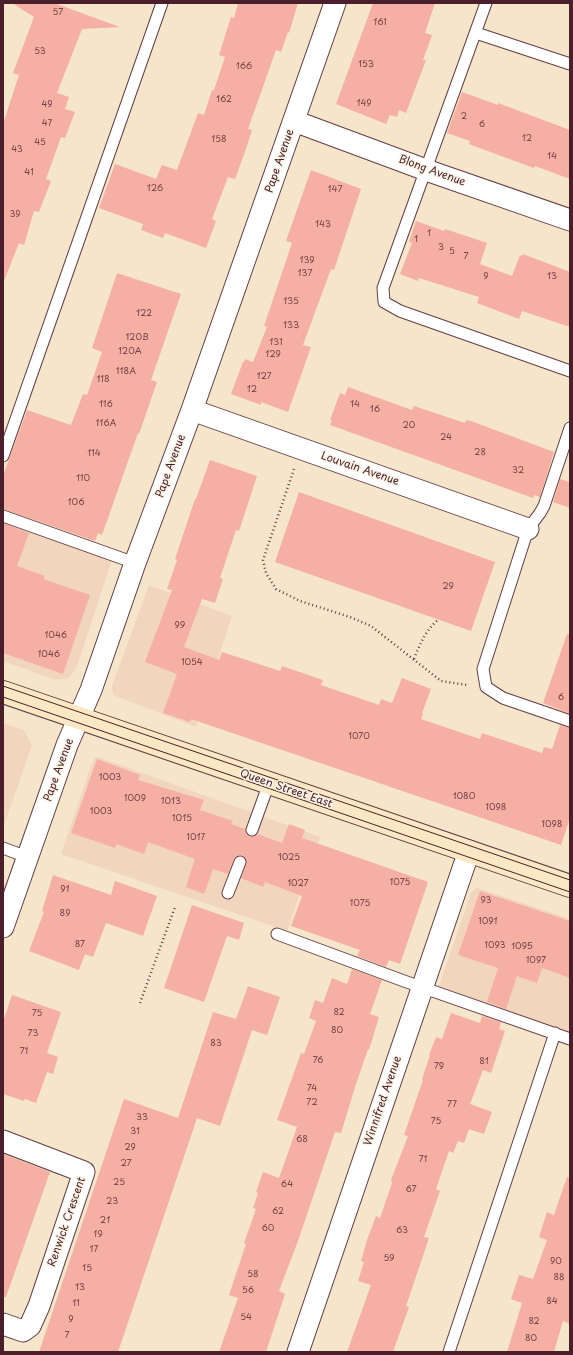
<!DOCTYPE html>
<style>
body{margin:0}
#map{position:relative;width:573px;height:1355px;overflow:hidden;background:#f5e5cb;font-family:"Playpen Sans",sans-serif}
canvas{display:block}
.frame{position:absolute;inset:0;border:4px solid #4a1f2b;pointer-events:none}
</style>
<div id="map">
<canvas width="573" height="1355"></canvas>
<div class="frame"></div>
</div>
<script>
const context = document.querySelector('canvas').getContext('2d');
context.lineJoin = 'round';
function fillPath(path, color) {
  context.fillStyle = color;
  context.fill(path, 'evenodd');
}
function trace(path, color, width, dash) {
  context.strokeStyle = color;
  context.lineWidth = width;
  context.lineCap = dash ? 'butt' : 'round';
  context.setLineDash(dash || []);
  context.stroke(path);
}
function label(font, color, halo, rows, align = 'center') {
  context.font = font + ' "Playpen Sans",sans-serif';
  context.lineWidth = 3;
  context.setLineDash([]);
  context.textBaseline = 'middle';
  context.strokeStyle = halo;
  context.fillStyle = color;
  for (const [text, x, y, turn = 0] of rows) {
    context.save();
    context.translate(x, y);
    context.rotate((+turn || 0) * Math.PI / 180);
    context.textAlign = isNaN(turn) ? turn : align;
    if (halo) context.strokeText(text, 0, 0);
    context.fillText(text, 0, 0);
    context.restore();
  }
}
fillPath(new Path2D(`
 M3 515 114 554 76 669 67 679H53L3 661Z
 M149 585 232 616 196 727 113 695 112 686Z
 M3 723 24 730 32 745 3 828Z
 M98 757 320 837 287 931 61 854 91 766 95 758Z
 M477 888 570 919V1033L439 986 471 893Z`), '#f1d5bd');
fillPath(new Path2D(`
 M12 3H54L120 27 82 29 57 93 69 97 65 109 75 112 65 138 61 137 46 179 51 181 39 212 34 211 24 245 19 243 4 281H3V124L19 75 13 73 34 17Z
 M238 3H298L289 33 288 32 281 52 276 50 248 129 252 130 246 149 235 179 228 177 212 219 216 221 206 248 165 233 163 238 141 230 143 224 99 208 115 164 156 179 162 165 177 170 198 113 204 115 212 90H214L225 57 219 55 231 17 234 18Z
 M373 3H435L425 33 432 35 423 60H426L406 113 399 110 397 117 390 115 386 124 336 104Z
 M462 92 498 105V103L570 130V179L535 166 534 168 474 146 469 144 470 141 447 133Z
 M311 170 361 189 334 270 331 269 303 345 311 347 288 412 261 402V405L231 394 243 362H244L245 359 253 362 267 327 264 326 292 243 286 241Z
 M416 221 444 231 445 229 487 243 480 264 512 276 520 255 522 256 523 254 570 272V327L522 311 519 319 477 303 479 297 419 278 418 281 400 274 412 243 409 242Z
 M117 273 181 294 151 380 157 382 139 434 138 433 102 535 98 533 95 541 3 509V476L27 410 71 425 83 394 87 395 102 352 92 348Z
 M348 387 412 410 414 406 465 423 466 420 471 421 554 452 540 497 534 495 533 498 330 425 332 421 330 420 340 393 345 395Z
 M210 460 257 476 239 531 236 530 220 578 223 579 215 603 202 599 184 647 219 660 222 652 280 671 282 666 323 680 321 685 379 705 381 699 392 703 402 678 431 689 422 713 423 714 421 719 480 739 482 733 542 753 544 747 552 749 560 725 570 728V818L561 845 191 719 190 722 163 713 177 674 145 662 172 590 167 589 177 560 175 559 195 499H196Z
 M560 479 570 482V508L553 502Z
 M299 492 495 562 471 631 275 562Z
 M3 523 29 533 17 566 45 576 43 579 90 595 63 674 3 653Z
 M567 634H570V714L543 703Z
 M97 759 140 775 138 780 204 800 200 810 233 821 231 824 245 829 246 834 249 836 254 837 258 834 282 843 289 824 305 830 302 838 428 882 400 964 389 960 386 967 357 956 360 950 291 926 302 896 265 882 263 887 241 878 247 861 243 856 239 855 235 857 228 874 213 869 204 894 186 887 195 859 148 842 144 854 116 844 115 848 71 833Z
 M53 875 111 895 115 881 157 896 143 936 106 923 93 957 85 954 79 970 29 951 44 912 42 911Z
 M480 891 570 921V978L542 968 537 983 517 976 506 1009 487 1002 498 968 458 955Z
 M192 905 244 923 239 940 227 936 204 1002 164 988Z
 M352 969 382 980 370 1014 379 1017 369 1050 368 1049 356 1084 341 1133 335 1132 298 1241 279 1291 285 1294 266 1352H219L238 1298 229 1295 246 1244 244 1243 256 1209 253 1208 258 1193 256 1192 263 1172 279 1178 297 1127 277 1120 301 1053 304 1054 316 1021 309 1018 315 1000 323 1003 332 978 347 984Z
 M248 986 280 997 267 1035 252 1030 220 1126 197 1118 118 1352H39L124 1099 178 1118 213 1012 236 1019Z
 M12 995 61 1012 47 1053 58 1057 53 1074 47 1072 36 1103 25 1099 24 1101 3 1094V1022Z
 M451 1013 480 1023 482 1016 501 1022 499 1029 505 1031 491 1073 483 1070 470 1104 492 1112 484 1134 469 1129 464 1143 458 1141 453 1153 449 1151 436 1189 440 1191 424 1237 429 1238 406 1306 409 1307 393 1352H347L371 1285 358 1281 364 1262 361 1261 367 1240 376 1216 380 1218 392 1183 391 1180 408 1136 404 1135 423 1080 422 1079 430 1055H429L436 1037 442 1039Z
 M3 1154 50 1172 6 1297H3Z
 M567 1177 570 1178V1324L563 1321 554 1352H507L522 1303 511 1299 519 1275 533 1279 547 1240 539 1237 547 1212 554 1215Z`), '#f6afa3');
const service = new Path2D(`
 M486 3 383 288 384 302 400 311 570 371
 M476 33 570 64
 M570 428 544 506 540 513 528 529 483 669 486 687 503 698 570 721
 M3 456 162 3
 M3 516 135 563
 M252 830 269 783
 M3 848 27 857
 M228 893 240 862
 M277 934 404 981 570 1039
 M449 1352 555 1033`);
const minor = new Path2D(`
 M294 121 426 170 570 220
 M192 410 528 529
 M3 927 67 745 91 690 135 563 192 410 335 3
 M3 1141 84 1172 39 1306 30 1326 23 1331 3 1324
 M298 1352 469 851`);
const secondary = new Path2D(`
 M3 692 570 886`);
trace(service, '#643d43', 13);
trace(minor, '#643d43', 23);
trace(secondary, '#643d43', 24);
trace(new Path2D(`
 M294 469 263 560 266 573 276 589 300 601 350 617 371 626 441 681 467 685
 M414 659C420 644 425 631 438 620
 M140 1003 175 907`), '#643d43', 2.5, [1, 3]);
trace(service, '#fff', 11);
trace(minor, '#fff', 21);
trace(secondary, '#fae7c3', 22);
trace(new Path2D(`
 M3 686 570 880
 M3 697 570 892`), '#4a1f2b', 1);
label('9px', '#754349', null, [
 ["57",58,13],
 ["161",380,23],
 ["53",40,52],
 ["153",366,65],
 ["166",244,67],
 ["162",224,100],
 ["149",364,104],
 ["49",47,105],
 ["2",464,117],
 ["47",47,124],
 ["6",482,125],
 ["12",527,139],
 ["158",219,140],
 ["45",40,143],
 ["43",17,150],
 ["14",552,157],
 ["41",29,173],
 ["126",155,189],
 ["147",335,190],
 ["39",15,215],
 ["143",323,225],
 ["1",429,234],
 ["1",416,240],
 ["3",441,248],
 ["5",452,252],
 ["7",466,257],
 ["139",307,261],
 ["137",305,274],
 ["9",486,277],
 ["13",552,277],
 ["135",291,302],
 ["122",144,314],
 ["133",291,326],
 ["120B",137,338],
 ["131",276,343],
 ["120A",130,352],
 ["129",273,355],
 ["118A",126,372],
 ["127",264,377],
 ["118",103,380],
 ["12",252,390],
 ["116",106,405],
 ["14",355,405],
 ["16",375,410],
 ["116A",106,424],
 ["20",409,426],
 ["24",446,438],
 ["28",480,453],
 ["114",94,454],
 ["32",518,471],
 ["110",83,479],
 ["106",76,503],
 ["29",448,587],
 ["99",180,626],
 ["1046",56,636],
 ["1046",49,655],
 ["1054",192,663],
 ["6",561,698],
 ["1070",359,737],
 ["1003",110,778],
 ["1080",464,797],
 ["1009",135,799],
 ["1013",171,802],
 ["1098",496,808],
 ["1003",101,812],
 ["1015",182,819],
 ["1098",552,825],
 ["1017",196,838],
 ["1025",289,858],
 ["1075",400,883],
 ["1027",298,884],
 ["91",65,890],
 ["93",486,901],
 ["1075",360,904],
 ["89",65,914],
 ["1091",488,922],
 ["87",80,945],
 ["1093",495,946],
 ["1095",522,947],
 ["1097",536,961],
 ["82",339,1013],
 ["75",37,1014],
 ["80",337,1031],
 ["73",33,1034],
 ["83",216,1044],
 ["71",24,1052],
 ["76",318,1061],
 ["81",484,1062],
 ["79",439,1067],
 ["74",312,1089],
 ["72",312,1103],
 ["77",452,1105],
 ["33",142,1118],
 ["75",436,1122],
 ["31",135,1132],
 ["68",302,1140],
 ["29",130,1148],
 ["71",423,1160],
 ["27",126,1164],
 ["25",119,1183],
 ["64",287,1185],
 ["67",411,1190],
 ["23",112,1202],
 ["62",278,1212],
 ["21",105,1221],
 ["60",268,1229],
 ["63",402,1231],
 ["19",98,1235],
 ["17",94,1250],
 ["59",389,1259],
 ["90",556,1262],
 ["15",87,1269],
 ["58",253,1275],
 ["88",559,1278],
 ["13",80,1288],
 ["56",248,1291],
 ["84",552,1302],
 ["11",76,1304],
 ["54",246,1318],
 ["9",71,1320],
 ["82",534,1322],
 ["7",67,1336],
 ["80",531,1339]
]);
label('11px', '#4a1f2b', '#fcf5e5', [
 ["Pape Avenue",280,161,-71],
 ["Blong Avenue",432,171,20],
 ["Pape Avenue",171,466,-70],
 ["Louvain Avenue",360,469,19],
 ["Pape Avenue",59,770,-70],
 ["Queen Street East",286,789,19],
 ["Winnifred Avenue",383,1101,-71],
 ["Renwick Crescent",67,1222,-71]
]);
</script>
